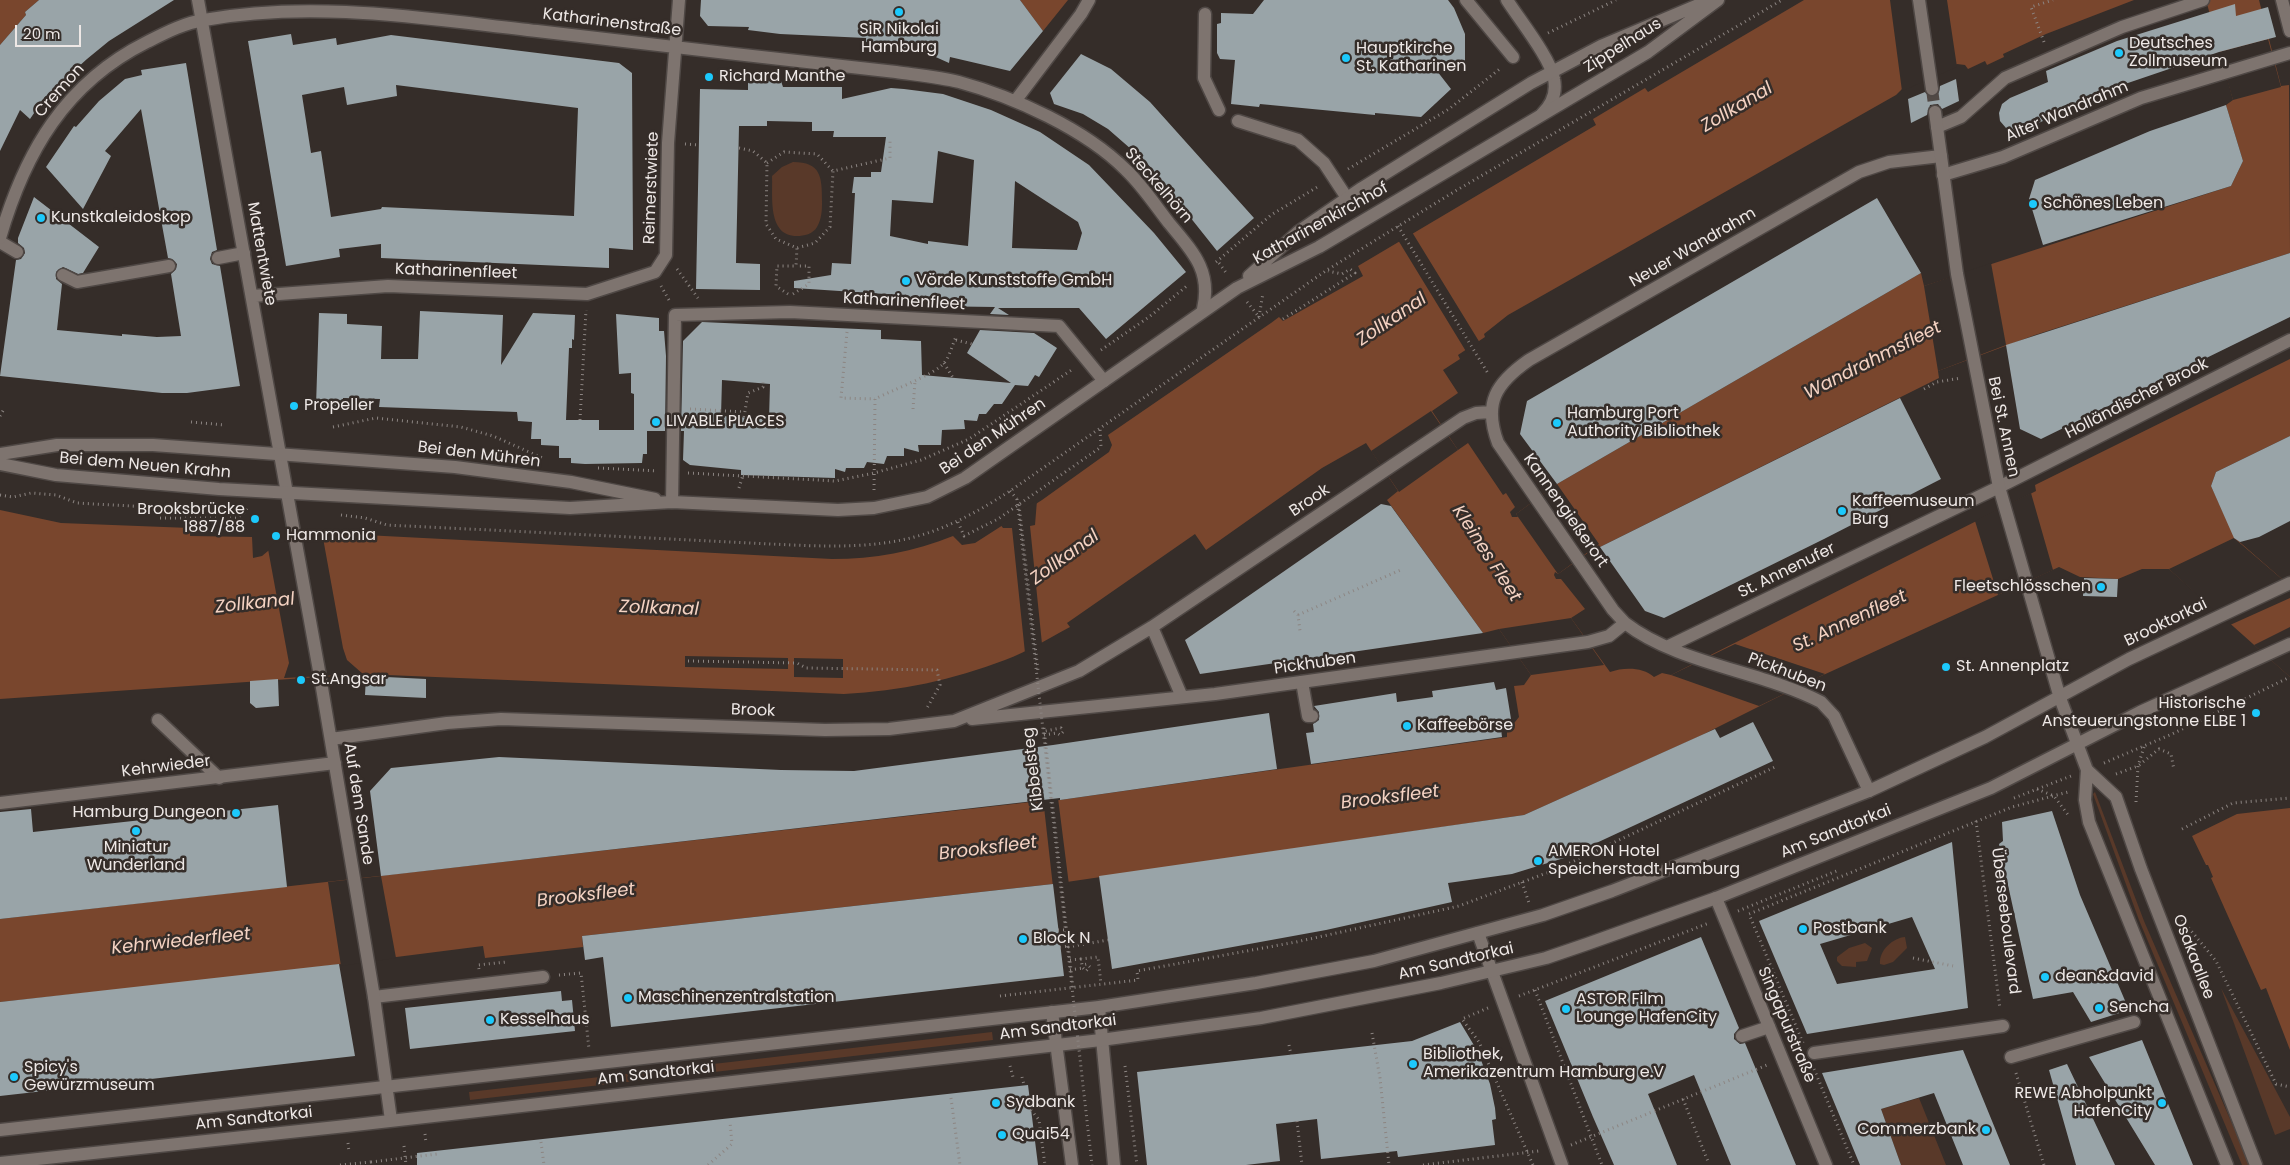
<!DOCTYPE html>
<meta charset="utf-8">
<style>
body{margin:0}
#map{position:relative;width:2290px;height:1165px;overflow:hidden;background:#352d29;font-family:Poppins,sans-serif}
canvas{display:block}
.scale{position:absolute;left:15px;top:25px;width:66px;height:22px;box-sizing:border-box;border:2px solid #eee8e6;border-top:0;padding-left:6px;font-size:15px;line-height:18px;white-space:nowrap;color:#eee8e6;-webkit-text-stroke:4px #352d29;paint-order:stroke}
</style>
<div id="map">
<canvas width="2290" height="1165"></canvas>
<div class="scale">20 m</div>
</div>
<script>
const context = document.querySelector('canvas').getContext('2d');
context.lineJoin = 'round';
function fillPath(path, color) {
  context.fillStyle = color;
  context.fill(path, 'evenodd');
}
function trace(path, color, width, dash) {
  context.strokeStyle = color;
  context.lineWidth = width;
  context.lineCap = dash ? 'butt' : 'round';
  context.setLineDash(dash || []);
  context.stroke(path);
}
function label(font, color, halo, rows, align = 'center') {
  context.font = font + ' Poppins,sans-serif';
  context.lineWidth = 5;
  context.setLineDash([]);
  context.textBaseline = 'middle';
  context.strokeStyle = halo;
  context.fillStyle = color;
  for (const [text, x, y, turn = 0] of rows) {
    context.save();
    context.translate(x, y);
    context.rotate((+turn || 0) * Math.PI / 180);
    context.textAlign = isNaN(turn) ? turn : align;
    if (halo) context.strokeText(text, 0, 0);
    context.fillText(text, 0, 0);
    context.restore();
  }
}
fillPath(new Path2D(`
 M793 162C821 162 822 177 822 201 822 210 822 218 817 227 813 234 804 236 797 236 767 236 773 196 772 176L782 167Z
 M2095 792 2144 921 2250 1165H2242L2139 920 2093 794Z
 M1905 937 1907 948 1893 962 1884 965 1880 964C1879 950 1893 938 1905 937Z
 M1865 943 1872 948 1867 961 1856 962V967L1842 966 1837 961V957L1849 948Z
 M2221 988 2290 1117V1129L2275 1135Z
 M992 1032 993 1040 470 1100 469 1092Z
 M1919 1098 1946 1165H1901L1881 1109Z`), '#593929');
fillPath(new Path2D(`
 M0 0H39L25 12 26 15 0 45Z
 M1020 0H1068L1043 31Z
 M1804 0H2134L2046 34 2003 54 2004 57 1987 65 1985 61 1968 69 1965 65 1957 64 1902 89 1896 95 1508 315 1484 334 1485 337 1458 355 1460 359 1443 370 1458 393 1432 411 1458 450 1468 443 1503 495 1506 493 1515 507 1510 512 1512 517H1518L1516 514 1557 484 1921 273 1924 286 2231 186 2243 161 2226 105 2233 100 2206 0H2259L2281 86 2289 85 2290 253 2035 335 1938 371 1939 378 1600 547 1599 545 1558 574 1555 572 1554 575 1556 579H1561L1585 609 1571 618 1610 672C1624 667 1643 667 1654 677L1662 673 1671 675 2036 491 2035 485 2290 359V436L2216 472 2211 486 2235 538 2290 586V677L2169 569H2142L2118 579 2080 577 2059 567 1808 682 1700 736 1524 815 1053 884 582 936 583 947 485 958 483 946 247 976 0 1002V919L1040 801 1060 800 1507 737V732L1519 717 1514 686 1524 685 1531 675 1499 629 1483 633 1387 500 1398 491 1366 443 1322 468 1206 550 1195 534 1067 623 1070 627C1049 638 1027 652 1005 660 953 680 900 691 844 694L363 674 0 699V510L61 523 190 528V536L252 537 253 558 262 556 274 546 334 540 336 536 365 535 832 559C874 559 914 552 953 536L962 545 975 543 1042 500 1109 452 1112 445 1108 435 1271 323 1279 317 1283 321 1363 276 1358 266 1596 125 1593 119 1645 88 1648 92Z
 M2290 808V1050L2266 988 2261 990 2211 878 2213 877 2208 865H2206L2192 836 2237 814Z`), '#79462d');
fillPath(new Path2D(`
 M1890 0H1947L1957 67 1902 91Z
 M2268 39 2281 87 2233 100 2219 52Z
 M1412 232 1480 343 1467 353 1398 240Z
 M1991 263 2006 345 1938 371 1924 286Z
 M1431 411 1458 450 1399 492 1371 451Z
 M1557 484 1599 544 1558 574 1516 514Z
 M2031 493 2053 570 1998 595 1975 521Z
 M1037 500 1035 525 1030 526 1042 644 1025 653 1012 528H1003L1000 524Z
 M323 538 343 648 347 660 363 674 284 678 289 663 268 549 274 543Z
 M2234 538 2290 586V598L2230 625 2169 569Z
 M1571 618 1604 665 1531 675 1499 629Z
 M2290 627V677L2254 645Z
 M1735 644 1825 674 1759 706 1671 675Z
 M685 656 788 658V669L685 667Z
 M794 658 843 659V678L794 677Z
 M1043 798H1058L1069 885 1053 887Z
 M381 876 396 958 341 966 328 882Z`), '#352d29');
fillPath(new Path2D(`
 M39 0H174L109 41 87 59 45 97 30 119 20 110 0 151V45L26 15 25 12Z
 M701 0H1020L1043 31 1010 71 950 57 949 63 929 54 866 42V38L780 34 748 30 749 27 708 26 700 16Z
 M1264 0H1448L1454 8 1465 34V71H1437L1451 89 1421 117 1375 113V115L1260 104 1259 107 1231 104 1235 60 1220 59 1217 53V24L1221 23V13L1253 14Z
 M2235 4 2236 16 2268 7 2276 37 2219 52 2125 84 2023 130 2014 131 2006 128 2000 121 1999 113 2002 104 2010 98 2048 82 2046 71 2117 41Z
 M291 34 293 45 336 38 337 45 391 35 619 63 632 73 633 250 609 248V268L381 258V244L339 249 340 257 286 266 248 41ZM396 85 578 108 574 216 382 207 381 209 331 217 321 151 311 153 302 95 344 87 347 105 397 96Z
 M1081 54 1111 69 1150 102 1254 218 1217 251 1147 163 1108 129 1083 114 1054 104 1050 93Z
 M186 63 217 250 212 252 210 259 212 264 220 266 240 386 187 393H162L0 376 16 260 21 259 25 253 24 248 18 243V238L34 197 99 247 83 273 78 274 63 267 56 272V279L62 284 57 330 122 336V334L157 337 181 336 171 274 176 269 177 264 172 259 168 258 141 109 105 151 111 156 83 209 46 167 74 126 76 127 99 101 125 79 142 75 141 70Z
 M1956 79 1959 101 1942 109 1938 104 1930 105 1927 115 1911 123 1908 99 1925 92 1929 96 1934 97 1939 92 1940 86Z
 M748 80 781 81 783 87H842V99L891 88 904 89 943 94 991 110 1040 132 1089 165 1154 233 1186 272 1106 339 1079 308H998L1009 315 990 314 995 307 923 306 885 300V294L794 288V281L831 275 832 263 851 264 855 193H852L854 177H871V172H881L886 137H833L834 131H812V122L767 121V126H739L736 263 760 264V290L696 289 700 89 748 90ZM938 151 974 160 968 246 928 241V244L890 236 892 200 933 203ZM1015 181 1078 222 1082 233 1077 250 1012 248Z
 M2226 105 2243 161 2231 186 2043 245 2029 199 2035 180 2150 131Z
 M1877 198 1921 273 1557 484 1520 434 1527 401Z
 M2290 253V317L2041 439 2020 429 2006 345Z
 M420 311 503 315 501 365 533 313 575 315 574 340 572 339V348H569L566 420H599V430H634V394L631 393V373L619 374 616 314 659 318V331H664L666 356 665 431H641H647V454H643L642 463 585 464 571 463V458H559V446L541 445V439H531L532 422 518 421 517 412 379 407 380 399 343 398V407L316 406 319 313 347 314V324L382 326 381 359H418Z
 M702 322 881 330V339L921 341 922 375 1011 383 967 353 980 330 1034 333 1057 348 1039 377 1035 375 1028 386 1015 385 1002 404H994L986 414H979L977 421 964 420 965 429 942 430 941 445H918L919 452 904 448V456H887L884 464 867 462 864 468H846L845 472 835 469V478L741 475V470L690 465 683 460 684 431H681L683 341ZM722 380 770 384 769 419 721 416Z
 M1900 398 1941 479 1824 539 1664 618 1645 611 1600 547Z
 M2290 436V521L2259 537 2240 542 2234 538 2211 486 2216 472Z
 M1381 504 1391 506 1483 633 1200 674 1185 640Z
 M2084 578 2118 579 2117 597 2083 596Z
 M366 676 426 679V698L365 695Z
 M278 679 279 706 256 708 250 703V681Z
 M1494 682 1496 690 1506 688 1511 719 1500 721 1502 737 1311 764 1306 733 1314 732 1313 724 1319 720V712L1314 706 1396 693 1397 702 1433 697 1432 691Z
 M1269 713 1277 769 1060 800V798L381 876 370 791 391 768 499 757 781 770 854 771 1053 745Z
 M1753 722 1773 761 1564 858 1512 874 1448 883 1452 902 1326 930 1112 969 1099 876 1524 815 1715 729 1720 738Z
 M278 805 287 887 0 919V812L31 809 33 832Z
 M2052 811 2080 895 2129 1010 2091 1022 2073 992 2033 999 1999 844 2003 841 2002 822Z
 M1952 842 1968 1008 1807 1034 1759 921ZM1912 917 1935 969 1837 984 1820 944Z
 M1053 884 1064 976 611 1027 603 957 585 960 582 936Z
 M1701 937 1739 1028 1734 1034V1039L1740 1044 1745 1043 1796 1165H1731L1694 1075 1648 1094 1677 1165H1614L1593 1117 1545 1001Z
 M339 964 355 1056 0 1096V1002Z
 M561 991 562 1001 572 1000 575 1031 410 1049 405 1008Z
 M1460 1022 1478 1052 1490 1084 1495 1108 1496 1119 1492 1120 1495 1145 1398 1157 1397 1151 1321 1159 1317 1119 1276 1124 1280 1161 1246 1165H1147L1137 1072 1412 1041Z
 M2142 1040 2193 1165H2155L2089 1057Z
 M1963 1050 2010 1165H1963L1934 1093 1881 1109 1901 1165H1860L1822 1073Z
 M2067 1064 2115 1165H2076L2049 1070Z
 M1028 1085 1038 1165H417V1153Z`), '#99a4a8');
trace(new Path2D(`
 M1932 89 1935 112`), '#514945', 12, [12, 6]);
const lane = new Path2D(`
 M2282 0 2290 31
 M1937 127 1961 117 2005 78 2122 27 2203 0
 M0 242 17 252
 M218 258 244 253
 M63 275 77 282 169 266
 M1302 682 1308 716H1312
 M158 720 219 778
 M374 997 543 977
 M1742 1036 1769 1027`);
const street = new Path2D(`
 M198 0 320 676 374 997 391 1120
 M1466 0 1513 57
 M1507 0C1519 19 1551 59 1554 79 1557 93 1551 105 1542 114
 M1205 14 1204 78 1219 110
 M1016 100 1081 14 1089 0
 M1238 121 1298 140 1324 163 1347 198
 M1943 175 2003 157 2141 98 2290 53
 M0 238C25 152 65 83 147 42 165 33 184 23 204 20 315 0 427 19 537 31 657 45 776 59 896 72 917 75 939 77 959 82 1014 97 1085 129 1126 170 1142 185 1155 205 1169 223 1192 251 1212 270 1203 309
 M252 296 388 286 587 294 655 272 666 255 668 143 679 0
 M672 502 675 315 790 312 1059 326 1104 381
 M1625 623 1613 610 1498 443C1483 403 1496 383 1529 360L1859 172 1889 162 1941 156
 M1152 627 1182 697
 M1669 646 1999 487 2290 340
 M972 719 1215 694 1588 642 1609 636 1625 623C1678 664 1762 671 1821 702L1834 716 1869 791
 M331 739 447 723 501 719 825 730 889 729 954 721 1079 671 1152 627 1463 418 1476 413 1491 412
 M0 803 335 763
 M1716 898 1826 1165
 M1478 933 1562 1165
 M1099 1007 1114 1165
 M1052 1012 1072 1165
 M1814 1053 2003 1026
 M2011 1057 2134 1022`);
const secondary = new Path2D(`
 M1919 0 1932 89
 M1935 112 1957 274 1999 487 2060 698 2087 770 2116 797 2141 869 2256 1165
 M1249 276 1298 232 1362 188 1531 83 1601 46 1710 0
 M0 454 57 445H153L455 467 571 482 655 499
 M0 464 56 475 219 489 570 508 672 502 838 510 874 508 927 497 965 478 1237 288 1319 247 1648 52 1718 0
 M2087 770 2085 800 2089 822 2227 1165
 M0 1130 1099 1007 1256 983 1374 961 1543 915 1612 891 1869 791 1985 737 2129 659 2290 583
 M0 1163 346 1126 1101 1040 1261 1018 1441 983 1546 958 1587 944 1716 898 1991 788 2140 712 2290 644`);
trace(lane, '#4f4845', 15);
trace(street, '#4f4845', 15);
trace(secondary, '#4f4845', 15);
trace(new Path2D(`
 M1548 33 1616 0
 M2044 42 2031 7 2053 0
 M685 144 699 145
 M739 148 753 151 767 163 766 224 776 239 797 248 815 243 830 227 833 171 890 158V139
 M767 163 784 152 817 154 833 171
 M1348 169 1449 109 1501 68
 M1398 226 1489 375
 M1216 262 1271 215 1319 186
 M1219 263 1227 274
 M677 269 698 298
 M661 286 669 300
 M788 294 776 286 777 266H796L797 248
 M793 294 809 284V266H796
 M1247 302 1259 317
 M1259 317 1263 293
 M1283 319 1355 273 1350 269 1342 274 1328 271
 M847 332 841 398 875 399
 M956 340 972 344
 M1101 350 1149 317 1188 285
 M944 363 953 378
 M1924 389 1937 382 1961 378
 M690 409 745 412
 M913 409 915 381
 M0 416 4 409
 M744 417 748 393 763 387V382
 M580 420 586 310
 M191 422 225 425
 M333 427 376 418 461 427 493 436 545 459
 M598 468 657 471
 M688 473 835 481 874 473 921 460 969 439 1073 369
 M739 488 743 475
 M874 490 875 399C890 391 936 374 944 363 950 356 952 345 956 337
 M1010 491 1017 499
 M0 495 13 497 31 493 56 495 77 503 149 507H200
 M1019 505 1038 671
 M341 515 365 518 387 525 792 545C886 549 930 543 1010 491L1327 270 1457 190 1782 0
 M160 518H237L244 513 247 508
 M958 522 964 536 998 519 1101 447 1100 428
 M1294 611 1298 615 1300 631
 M1298 615 1403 569
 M688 661 797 663 806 668 937 670 940 685 927 708
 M1044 728 1073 988
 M1044 735 1057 733 1060 735 1063 732 1061 728 1045 731
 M2104 763 2172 734 2290 677
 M2116 774 2138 766 2159 749 2171 754 2174 770
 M2037 789 2054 796 2069 816
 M2014 798 2071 776
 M2136 802 2138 766 2144 747
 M1976 821 2000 1009
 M2182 829 2233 803 2290 798
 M1522 882 1529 903
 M1738 911 1839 870
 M2179 916 2216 961 2276 1084 2290 1087
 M1058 930H1066
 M1060 947 1069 946
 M1913 958 1953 966
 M1070 960 1081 959
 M1083 968 1086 971 1090 967 1087 964 1082 965 1081 959 1098 957 1101 984
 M479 969 478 965 506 962
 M559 975 581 973 589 1049
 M1535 990 1602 1165
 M1000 996 1138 980 1137 971 1296 942 1459 906 1557 869 1775 767
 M1519 996 1709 923
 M1488 1008 1462 1019 1479 1042 1533 1165
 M1372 1033 1380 1078 1389 1165
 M1803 1043 1749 914 2012 807 2068 792
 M1289 1045 1291 1055
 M1010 1066 1013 1077
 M1125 1066 1137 1165
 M1814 1069 1854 1165
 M2016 1073 2044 1165
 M1022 1077 1024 1085
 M951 1098 960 1165
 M1683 1099 1709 1164
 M1031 1110 1039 1120 1045 1165
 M1297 1121 1302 1165
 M425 1134 426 1143
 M541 1142 544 1165
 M348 1143 349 1152
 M1571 1145 1767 1065
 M404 1146 406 1165
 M340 1165 371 1162
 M708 1165 732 1144 730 1122
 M1423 1165 1539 1151`), '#8c8582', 3, [1, 4]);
trace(lane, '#7e746f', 12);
trace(street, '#7e746f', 12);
trace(secondary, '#7e746f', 12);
trace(new Path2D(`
 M1017 499 1092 1165
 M1068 947 1108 940
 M1070 970 1083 968
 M371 1162 437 1154`), '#8c8582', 3, [1, 4]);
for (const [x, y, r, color] of [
 [899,12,5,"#1cc9fc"],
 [2119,53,5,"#1cc9fc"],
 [1346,58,5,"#1cc9fc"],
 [709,77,5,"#1cc9fc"],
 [2033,204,5,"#1cc9fc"],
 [41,218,5,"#1cc9fc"],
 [906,281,5,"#1cc9fc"],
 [294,406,5,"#1cc9fc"],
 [656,422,5,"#1cc9fc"],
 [1557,423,5,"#1cc9fc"],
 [1842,511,5,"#1cc9fc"],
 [255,519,5,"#1cc9fc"],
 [276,536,5,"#1cc9fc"],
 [2101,587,5,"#1cc9fc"],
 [1946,667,5,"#1cc9fc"],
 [301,680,5,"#1cc9fc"],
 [2256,713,5,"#1cc9fc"],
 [1407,726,5,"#1cc9fc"],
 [236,813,5,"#1cc9fc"],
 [136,831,5,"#1cc9fc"],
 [1538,861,5,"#1cc9fc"],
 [1803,929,5,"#1cc9fc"],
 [1023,939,5,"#1cc9fc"],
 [2045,977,5,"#1cc9fc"],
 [628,998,5,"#1cc9fc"],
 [2099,1008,5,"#1cc9fc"],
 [1566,1009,5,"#1cc9fc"],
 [490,1020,5,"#1cc9fc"],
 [1413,1064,5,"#1cc9fc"],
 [14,1077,5,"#1cc9fc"],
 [996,1103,5,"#1cc9fc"],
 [2162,1103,5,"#1cc9fc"],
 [1986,1130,5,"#1cc9fc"],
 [1002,1135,5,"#1cc9fc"]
]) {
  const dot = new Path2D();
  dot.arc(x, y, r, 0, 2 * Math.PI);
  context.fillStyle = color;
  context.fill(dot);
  trace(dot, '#352d29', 2);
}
label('16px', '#eee8e6', '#352d29', [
 ["Katharinenstraße",612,23,7],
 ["Zippelhaus",1623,46,-32],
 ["Cremon",60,91,-48],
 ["Alter Wandrahm",2067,112,-23],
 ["Steckelhörn",1158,186,49],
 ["Reimerstwiete",652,188,-88],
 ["Katharinenkirchhof",1321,224,-29],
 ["Neuer Wandrahm",1693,248,-30],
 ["Mattentwiete",261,254,80],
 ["Katharinenfleet",456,272,2],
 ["Katharinenfleet",904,302,3],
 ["Holländischer Brook",2137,399,-27],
 ["Bei St. Annen",2003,427,78],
 ["Bei den Mühren",993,437,-34],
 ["Bei den Mühren",479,455,7],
 ["Bei dem Neuen Krahn",145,466,5],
 ["Brook",1310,501,-34],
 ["Kannengießerort",1565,511,55],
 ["St. Annenufer",1787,571,-26],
 ["Brooktorkai",2166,623,-26],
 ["Pickhuben",1315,664,-8],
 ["Pickhuben",1787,673,21],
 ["Brook",753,711,2],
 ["Kehrwieder",166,767,-7],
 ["Kibbelsteg",1034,769,-97],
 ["Auf dem Sande",358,804,81],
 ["Am Sandtorkai",1836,832,-22],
 ["Überseeboulevard",2005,921,83],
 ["Osakaallee",2193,957,69],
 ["Am Sandtorkai",1456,962,-13],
 ["Singapurstraße",1786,1025,67],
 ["Am Sandtorkai",1058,1028,-7],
 ["Am Sandtorkai",656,1074,-6],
 ["Am Sandtorkai",254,1119,-6]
]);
label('16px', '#eee8e6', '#352d29', [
 ["SiR Nikolai",899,30,"center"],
 ["Hamburg",899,48,"center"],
 ["Deutsches",2129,44],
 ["Zollmuseum",2129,62],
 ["Hauptkirche",1356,49],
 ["St. Katharinen",1356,67],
 ["Richard Manthe",719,77],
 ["Schönes Leben",2043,204],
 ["Kunstkaleidoskop",51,218],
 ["Vörde Kunststoffe GmbH",916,281],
 ["Propeller",304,406],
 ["Hamburg Port",1567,414],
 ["Authority Bibliothek",1567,432],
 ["LIVABLE PLACES",666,422],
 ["Kaffeemuseum",1852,502],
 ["Burg",1852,520],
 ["Brooksbrücke",245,510,"right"],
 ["1887/88",245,528,"right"],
 ["Hammonia",286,536],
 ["Fleetschlösschen",2091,587,"right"],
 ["St. Annenplatz",1956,667],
 ["St.Angsar",311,680],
 ["Historische",2246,704,"right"],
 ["Ansteuerungstonne ELBE 1",2246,722,"right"],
 ["Kaffeebörse",1417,726],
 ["Hamburg Dungeon",226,813,"right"],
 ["Miniatur",136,848,"center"],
 ["Wunderland",136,866,"center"],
 ["AMERON Hotel",1548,852],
 ["Speicherstadt Hamburg",1548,870],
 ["Postbank",1813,929],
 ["Block N",1033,939],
 ["dean&david",2055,977],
 ["Maschinenzentralstation",638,998],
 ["ASTOR Film",1576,1000],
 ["Lounge HafenCity",1576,1018],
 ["Sencha",2109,1008],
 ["Kesselhaus",500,1020],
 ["Bibliothek,",1423,1055],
 ["Amerikazentrum Hamburg e.V",1423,1073],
 ["Spicy's",24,1068],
 ["Gewürzmuseum",24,1086],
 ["REWE Abholpunkt",2152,1094,"right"],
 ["HafenCity",2152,1112,"right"],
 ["Sydbank",1006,1103],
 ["Commerzbank",1976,1130,"right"],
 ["Quai54",1012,1135]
], 'left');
label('italic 18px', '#f5d3c3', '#352d29', [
 ["Zollkanal",1737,108,-31],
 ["Zollkanal",1392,320,-34],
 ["Wandrahmsfleet",1873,361,-27],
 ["Kleines Fleet",1486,554,57],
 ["Zollkanal",1065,558,-36],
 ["Zollkanal",255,604,-6],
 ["Zollkanal",659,609,2],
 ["St. Annenfleet",1850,622,-25],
 ["Brooksfleet",1390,798,-7],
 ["Brooksfleet",988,849,-7],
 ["Brooksfleet",586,896,-7],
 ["Kehrwiederfleet",181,942,-6]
]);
</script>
